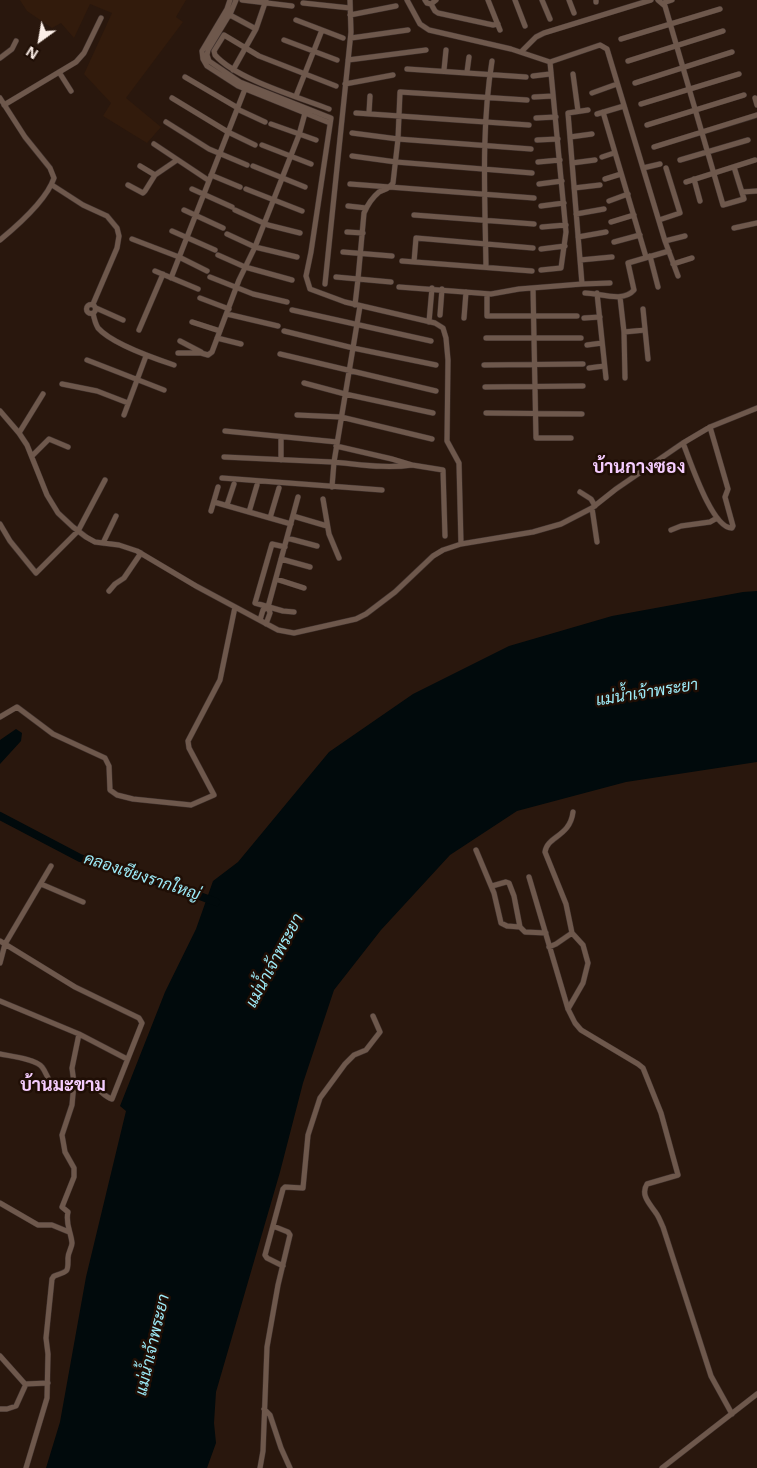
<!DOCTYPE html>
<meta charset="utf-8">
<style>
body{margin:0}
#map{position:relative;width:757px;height:1468px;overflow:hidden;background:#29170d;font-family:"Noto Sans",sans-serif}
canvas{display:block}
.north{position:absolute;left:15px;top:15px;width:50px;height:50px;-webkit-text-stroke:4px #1f0e05;paint-order:stroke;rotate:212deg;font-size:14px;font-weight:700;line-height:20px;text-align:center;color:#fcefe8}
.north::after{content:'';display:block;margin:auto;width:18px;height:22px;background:#fcefe8;clip-path:polygon(50% 0,100% 100%,50% 72%,0 100%)}
</style>
<div id="map">
<canvas width="757" height="1468"></canvas>
<div class="north">N</div>
</div>
<script>
const context = document.querySelector('canvas').getContext('2d');
context.lineJoin = 'round';
function fillPath(path, color) {
  context.fillStyle = color;
  context.fill(path, 'evenodd');
}
function trace(path, color, width, dash) {
  context.strokeStyle = color;
  context.lineWidth = width;
  context.lineCap = dash ? 'butt' : 'round';
  context.setLineDash(dash || []);
  context.stroke(path);
}
function label(font, color, halo, rows, align = 'center') {
  context.font = font + ' "Noto Sans",Sarabun,sans-serif';
  context.lineWidth = 5;
  context.setLineDash([]);
  context.textBaseline = 'middle';
  context.strokeStyle = halo;
  context.fillStyle = color;
  for (const [text, x, y, turn = 0] of rows) {
    context.save();
    context.translate(x, y);
    context.rotate((+turn || 0) * Math.PI / 180);
    context.textAlign = isNaN(turn) ? turn : align;
    if (halo) context.strokeText(text, 0, 0);
    context.fillText(text, 0, 0);
    context.restore();
  }
}
fillPath(new Path2D(`
 M20 0H186L176 17 183 22 126 98 161 127 147 143 103 116 111 103 84 74 112 13 90 4 74 38 61 23 52 28 27 11Z`), '#321b0c');
fillPath(new Path2D(`
 M757 591V762L626 782 517 811 450 855 381 930 334 990 303 1083 280 1172 216 1392 214 1423 216 1443 207 1468H46L60 1422 86 1277 126 1111 120 1106 165 992 196 929 213 881 238 862 329 752 413 694 509 646 612 616 743 592Z
 M16 729 22 733 21 741 0 764V740Z`), '#010a0c');
trace(new Path2D(`
 M0 816 80 858 178 888 216 902`), '#010a0c', 8);
const minor = new Path2D(`
 M230 0 227 9 202 51 203 59 207 66 238 86 330 123
 M236 0 231 12 208 50 207 55 209 61 240 82 331 118 311 252 306 276 310 289 345 302 435 323 443 328 446 338 448 360 447 441 459 463 461 544
 M242 0 292 6
 M407 0 420 24 429 30 511 49 550 62 600 45 607 49 665 241 678 276
 M425 0 427 3 431 4 436 0
 M488 0 500 30
 M515 0 525 26
 M542 0 550 19
 M569 0 574 13
 M596 0V2
 M658 0 665 6 723 205 744 199 734 167
 M303 3 350 8
 M663 3 672 0
 M431 4 435 11 438 13 493 25 498 24
 M230 15 256 29
 M350 15 396 6
 M296 20 343 38
 M351 38 408 30
 M621 39 720 9
 M284 40 337 60
 M521 52 536 37 544 33 651 0
 M0 58 12 49 16 41
 M348 60 426 50
 M628 61 723 31
 M407 69 526 77
 M233 70 256 29 266 0
 M444 70 446 50
 M59 72 71 91
 M467 72 469 57
 M573 74 578 111
 M533 76 550 74
 M185 77 238 108
 M635 83 732 52
 M345 84 393 75
 M592 93 617 84
 M296 96 322 30
 M534 97 553 96
 M0 98 25 137 50 168 54 178C47 199 17 226 0 240
 M172 98 228 132 255 145
 M755 98 757 105
 M641 104 739 74
 M4 105 76 62 84 53 101 18
 M237 109 265 122
 M329 109C298 97 236 79 215 55L214 51 224 35 259 56 336 86
 M603 112 646 257
 M356 113 529 125
 M369 113 370 96
 M597 114 624 106
 M536 118 556 117
 M166 122 209 149 247 165
 M271 124 316 140
 M647 125 744 95
 M352 133 398 139 531 149
 M570 137 592 134
 M537 140 558 139
 M154 144 208 180
 M262 145 311 164
 M654 147 757 115
 M352 156 396 162 532 173
 M602 157 614 153
 M680 160 748 140
 M538 162 560 160
 M572 163 595 160
 M140 166 155 175 177 160
 M253 166 305 187
 M643 168 660 164
 M211 175 240 187
 M605 179 621 174
 M694 179 700 201
 M686 182 755 160
 M350 184 534 198
 M539 184 562 181
 M52 185 83 205 107 216 117 228 119 236 117 248 93 304
 M128 185 143 193 145 191 155 175
 M574 188 600 185
 M192 189 232 207
 M246 189 302 211
 M742 192 757 191
 M609 201 628 194
 M348 206 366 208
 M541 206 564 203
 M184 210 223 228
 M235 210 268 225 300 233
 M576 214 604 209
 M414 215 534 224
 M659 220 680 213 666 168
 M611 222 634 215
 M542 227 566 225
 M734 228 757 223
 M172 231 215 250
 M347 232 363 233
 M227 234 255 247 297 257
 M578 237 606 232
 M132 239 179 257 207 271
 M665 241 685 236
 M614 242 640 235
 M541 249 565 246
 M343 252 392 256
 M218 255 245 267 292 280
 M650 256 658 287
 M580 260 612 257
 M402 261 532 271
 M414 262 416 238 533 248
 M673 264 692 258
 M486 267C485 198 481 129 492 61
 M541 270 561 268 566 232 550 62
 M155 271 198 289
 M210 277 253 294 287 302
 M336 277 358 279 364 213C367 206 373 197 379 192 385 189 389 189 393 183L398 139 400 92 527 100
 M171 278 245 89
 M325 284 351 32 350 0
 M582 284 610 283
 M399 287 491 294 519 289 582 284 568 113 588 110
 M533 288 536 438H571
 M585 293C600 293 623 303 634 290L628 263 669 251
 M597 293 606 378
 M487 294V316H577
 M620 297 624 332 625 378
 M200 298 229 309
 M86.5 309a4.5 4.5 0 1 1 9 0a4.5 4.5 0 1 1-9 0Z
 M355 305 358 279 391 282
 M96 308 123 320
 M643 309 648 359
 M292 310 431 341
 M93 313C94 318 95 323 98 328 112 344 153 358 174 365
 M227 314 278 326
 M440 315 442 289
 M464 318 466 292
 M584 318 600 317
 M192 322 220 331
 M429 322 432 288
 M139 330 163 274
 M284 331 353 348 436 365
 M624 332 645 330
 M217 338 241 344
 M486 338H581
 M180 341 201 352
 M587 345 602 343
 M178 353H201L208 355 212 352 239 280 255 247 299 135 305 113
 M280 354 436 391
 M87 360 164 390
 M484 365 583 364
 M589 368 604 366
 M304 383 345 394 433 413
 M62 384 97 391 128 403
 M485 387 583 386
 M0 411 19 433 27 445 47 495 58 513 73 527 86 537 95 542 119 545 137 551 196 586 278 630 294 633 356 619 366 614 395 592 433 556 443 550 461 544 533 532 561 524 592 508 616 489 683 443 710 427 757 408
 M486 413 582 414
 M124 415 146 356
 M297 415 341 417 432 439
 M225 431 337 442
 M19 433 43 394
 M683 443C690 460 712 529 732 528L733 526 725 497 728 489 710 427
 M336 446 392 459 412 465 443 470 445 536
 M32 456 49 439 68 447
 M224 457C260 459 296 460 332 462 359 464 384 469 412 465
 M281 460V437
 M222 478 382 490
 M332 487 334 462 360 306
 M580 492 591 499 595 506
 M323 499 329 534 339 558
 M214 502 291 524
 M227 505 234 484
 M592 508 597 542
 M211 511 218 487
 M249 512 257 485
 M293 516 327 526
 M270 518 279 488
 M0 524 10 541 36 573 78 531 105 480
 M671 530 681 526 710 522 717 518
 M287 538 317 546
 M103 543 116 516
 M285 547 272 544 255 603 283 611 294 612
 M281 559 310 567
 M276 579 304 588
 M109 591 115 584 124 578 141 553
 M260 620 263 610 268 607
 M266 624 270 613 268 607 298 497
 M0 717 17 707 53 734 105 758 109 766 110 790 117 795 133 799 191 805 214 795 189 748 188 741 220 680 235 607
 M476 850 494 893 501 923 507 926 520 927 525 932 546 933
 M529 877 568 1009 575 1023 581 1030 638 1064 643 1068 661 1113 678 1175 647 1184C640 1195 650 1204 656 1213 659 1217 661 1223 663 1227L711 1376 732 1414
 M41 884 83 902
 M492 886 506 882 509 883 514 896 520 927
 M0 941 75 987 139 1018 142 1023 112 1099C105 1097 101 1091 95 1087 81 1079 70 1085 55 1086 47 1081 47 1073 42 1067 36 1059 10 1056 0 1054
 M549 947 556 944 572 933
 M0 963 5 944 51 866
 M0 1001 79 1034 127 1059
 M568 1009 583 983 588 963 583 945 572 933 566 904 545 852C547 836 570 837 573 812
 M0 1203 38 1225H52L69 1232
 M283 1266 267 1258 265 1255 283 1189 285 1187 303 1188 308 1135 320 1098 345 1064 354 1055 366 1050 380 1032 373 1016
 M0 1356 25 1384 48 1383
 M0 1409H7L16 1406 26 1384
 M264 1409 270 1415 281 1448 290 1468
 M26 1468 47 1398 48 1354 46 1338 52 1279 54 1276C69 1271 68 1272 68 1258 68 1252 72 1248 72 1243 71 1232 65 1223 68 1212L62 1207 74 1177V1168L65 1152 62 1135 72 1105 74 1083 72 1068 79 1034
 M260 1468 263 1451 267 1347 278 1285 290 1235 288 1232 273 1226
 M662 1468 757 1394`);
trace(minor, '#40322e', 6);
trace(minor, '#6e584c', 5);
label('italic 16px', '#9debf8', '#1f0e05', [
 ["แม่น้ำเจ้าพระยา",647,693,-9],
 ["คลองเชียงรากใหญ่",142,877,18],
 ["แม่น้ำเจ้าพระยา",275,961,-62],
 ["แม่น้ำเจ้าพระยา",153,1345,-77]
]);
label('bold 18px', '#f5cdff', '#1f0e05', [
 ["บ้านกางซอง",639,468],
 ["บ้านมะขาม",63,1086]
]);
</script>
